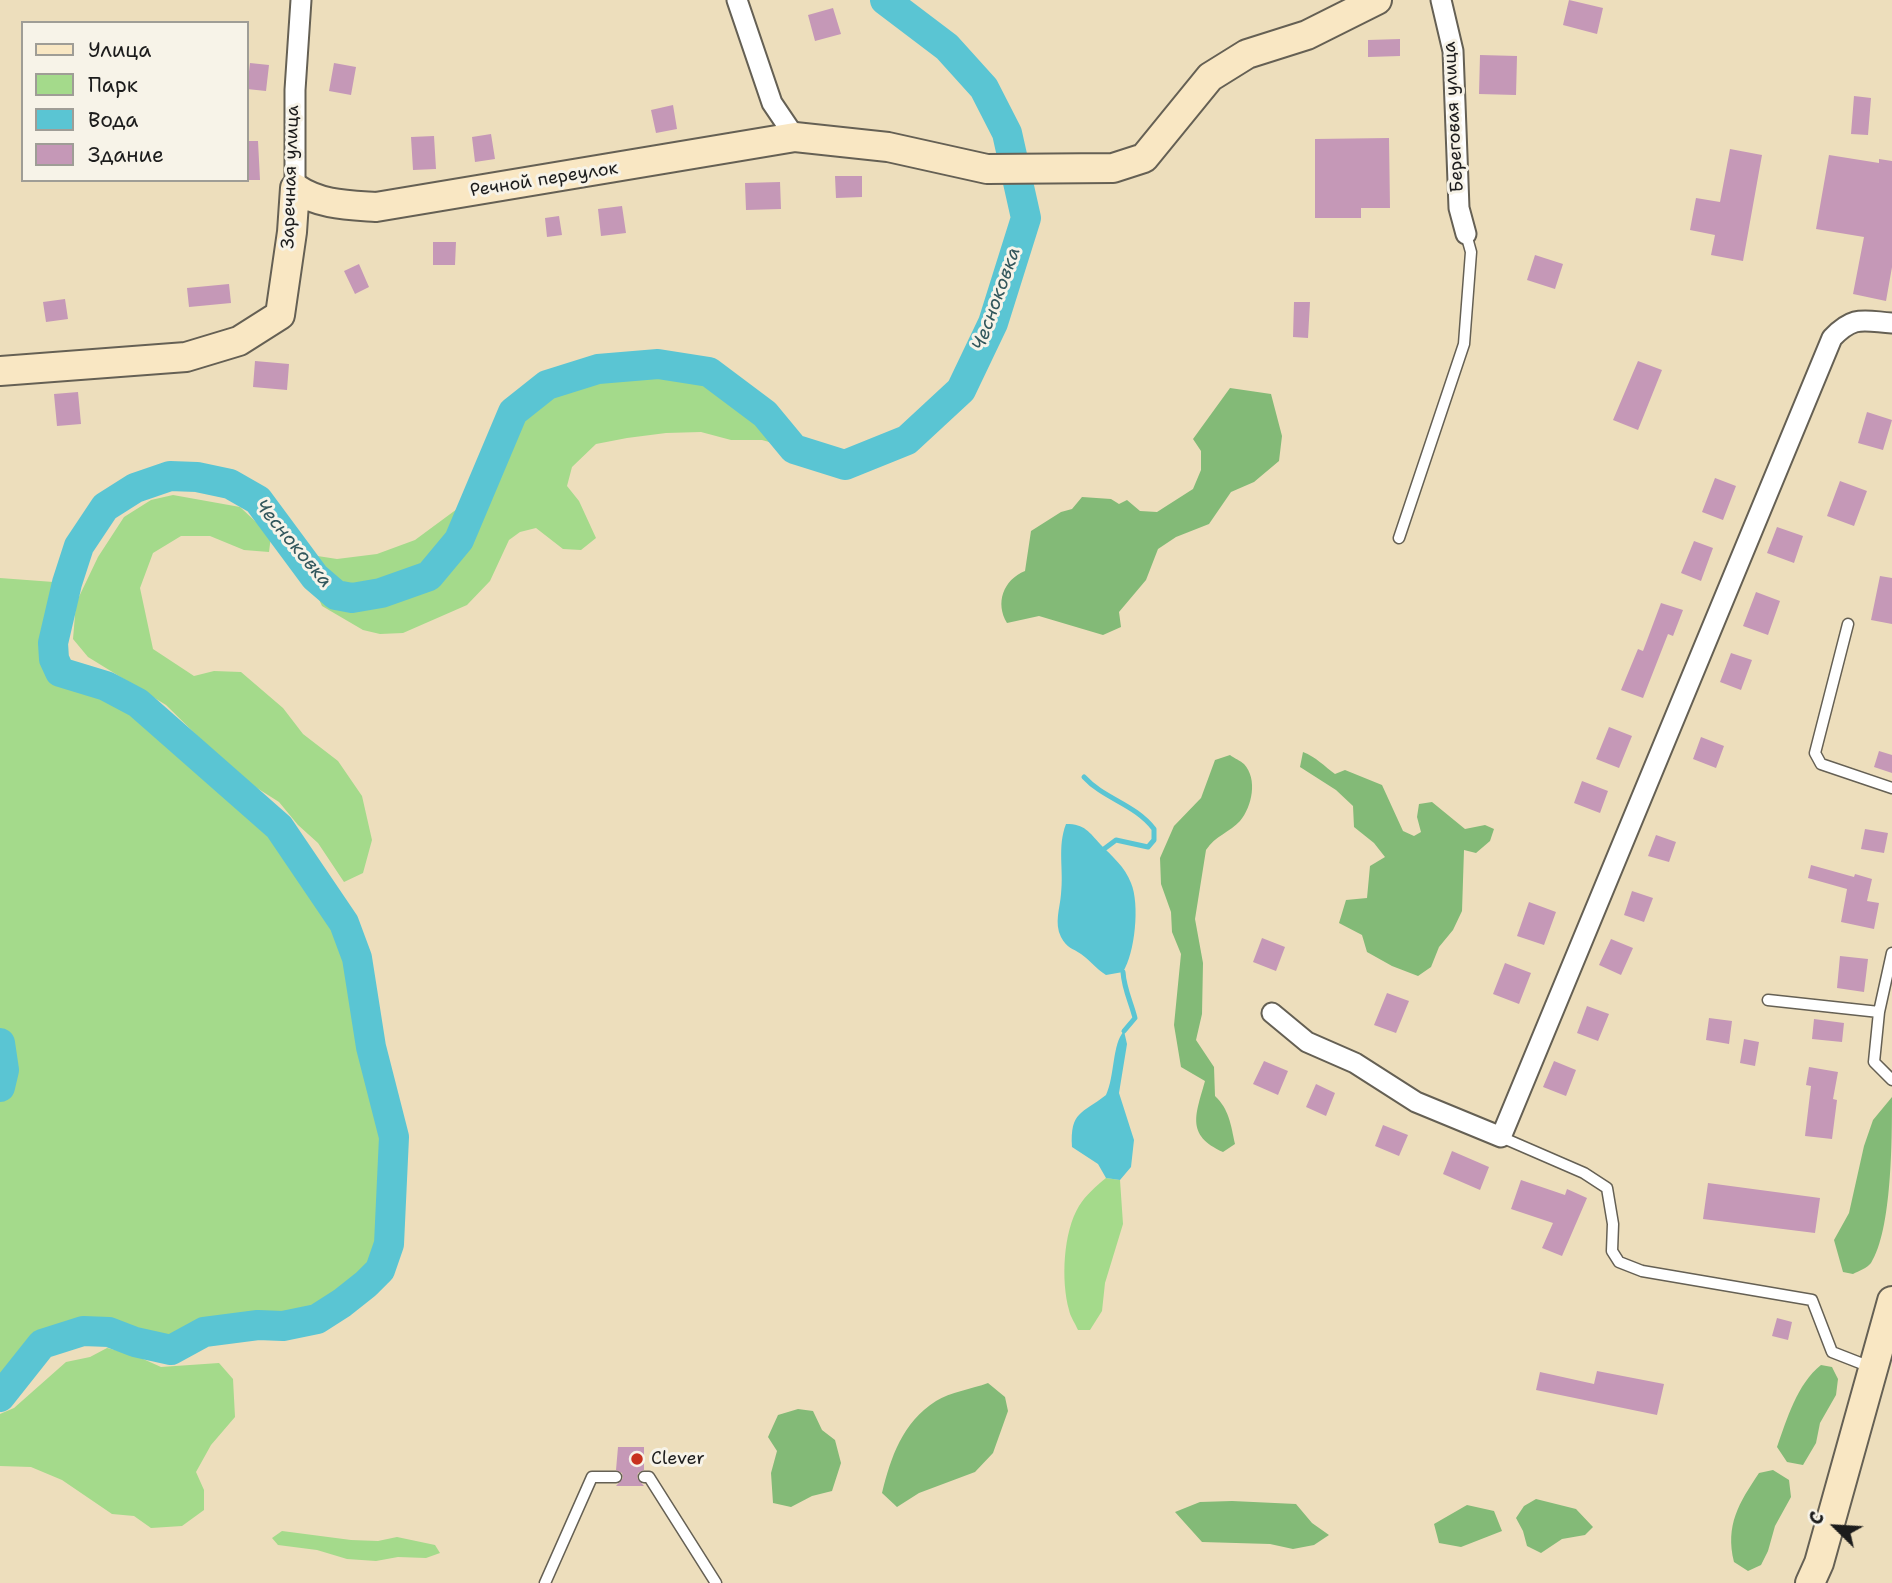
<!DOCTYPE html>
<meta charset="utf-8">
<style>
body{margin:0}
#map{position:relative;width:1892px;height:1583px;overflow:hidden;background:#eddebc;font-family:"Shantell Sans",sans-serif}
canvas{display:block}
.legend{position:absolute;left:21px;top:21px;width:228px;height:161px;box-sizing:border-box;background:#f7f3e8;border:2px solid #9f9d96;margin:0;padding:9px 12px;list-style:none;font-size:21px;color:#1c1c1c}
.legend li{display:flex;align-items:center;gap:14px;height:35px}
.legend b{width:35px;border:2px solid #9f9d96}
.north{position:absolute;left:1801px;top:1492px;width:70px;height:70px;-webkit-text-stroke:5px #f7f3e8;paint-order:stroke;rotate:294deg;font-size:19px;font-weight:700;line-height:28px;text-align:center;color:#1c1c1c}
.north::after{content:'';display:block;margin:auto;width:24px;height:32px;background:#1c1c1c;clip-path:polygon(50% 0,100% 100%,50% 72%,0 100%)}
</style>
<div id="map">
<canvas width="1892" height="1583"></canvas>
<ul class="legend">
<li><b style="height:9px;background:#f9e7c3"></b>Улица</li>
<li><b style="height:19px;background:#a4da8b"></b>Парк</li>
<li><b style="height:19px;background:#5ac5d3"></b>Вода</li>
<li><b style="height:19px;background:#c598b7"></b>Здание</li>
</ul>
<div class="north">С</div>
</div>
<script>
const context = document.querySelector('canvas').getContext('2d');
context.lineJoin = 'round';
function fillPath(path, color) {
  context.fillStyle = color;
  context.fill(path, 'evenodd');
}
function trace(path, color, width, dash) {
  context.strokeStyle = color;
  context.lineWidth = width;
  context.lineCap = dash ? 'butt' : 'round';
  context.setLineDash(dash || []);
  context.stroke(path);
}
function label(font, color, halo, rows, align = 'center') {
  context.font = font + ' "Shantell Sans",sans-serif';
  context.lineWidth = 6;
  context.setLineDash([]);
  context.textBaseline = 'middle';
  context.strokeStyle = halo;
  context.fillStyle = color;
  for (const [text, x, y, turn = 0] of rows) {
    context.save();
    context.translate(x, y);
    context.rotate((+turn || 0) * Math.PI / 180);
    context.textAlign = isNaN(turn) ? turn : align;
    if (halo) context.strokeText(text, 0, 0);
    context.fillText(text, 0, 0);
    context.restore();
  }
}
fillPath(new Path2D(`
 M658 364 709 372 765 414 794 449 762 440H731L701 432 666 433 627 438 596 444 572 467 567 486 579 501 596 538 581 550 563 549 536 528 520 532 509 540 490 581 467 605 403 633 380 634 363 630 322 606 298 553 337 559 377 554 415 540 480 492 513 412 547 385 598 369Z
 M173 495 240 507 271 536 269 552 244 550 210 536H181L153 553 140 588 153 649 194 676 214 671 241 672 283 708 303 734 338 761 362 796 372 840 363 873 344 882 318 843 298 825 279 802 238 776 166 705 88 657 73 639 76 603 98 557 124 517 151 500Z
 M0 578 67 583C61 611 46 645 60 672L106 686 138 703 279 827 344 923 357 958 371 1047 394 1137 389 1244 380 1270 366 1284 342 1303 317 1319 283 1326 258 1325 204 1332 171 1350 135 1342 109 1332 83 1331 42 1344 0 1397V1073L4 1070 0 1043Z
 M1106 1178 1120 1180 1123 1224 1105 1283 1102 1311 1090 1330H1078C1075 1323 1070 1316 1069 1310 1061 1281 1063 1232 1079 1206 1086 1195 1096 1186 1106 1178Z
 M107 1348 132 1354 161 1367 219 1363 233 1379 235 1417 211 1445 196 1472 204 1490V1510L182 1526 151 1528 134 1516 112 1514 62 1480 31 1467 0 1466V1414L14 1408 66 1362 90 1357Z
 M282 1531 351 1540 378 1541 397 1537 435 1545 440 1553 426 1558 398 1557 376 1561 347 1559 317 1550 278 1545 272 1538Z`), '#a4da8b');
fillPath(new Path2D(`
 M1230 388 1271 394 1282 436 1279 461 1254 482 1231 492 1209 524 1176 537 1158 549 1146 580 1119 612 1121 627 1103 635 1039 616 1007 623C995 603 1003 580 1025 571L1031 531 1061 512 1072 509 1082 497 1111 499 1119 504 1127 500 1140 511 1157 512 1193 489 1201 470V451L1193 439Z
 M1303 752C1316 757 1324 766 1335 774L1345 770 1382 785 1403 831 1414 836 1421 832 1417 817 1419 804 1432 802 1465 829 1485 825 1494 829 1490 841 1476 853 1464 850 1462 911 1453 930 1439 947 1431 967 1418 976 1392 966 1367 952 1362 935 1339 923 1346 900 1367 898 1370 866 1385 857 1374 843 1354 827 1353 806 1336 790 1300 767Z
 M1230 755C1234 758 1241 761 1244 764 1258 779 1252 807 1240 821 1230 832 1215 836 1206 850L1195 919 1203 963 1202 1014 1196 1040 1214 1067 1215 1096C1229 1109 1231 1125 1235 1144L1223 1152C1185 1135 1196 1114 1205 1081L1181 1067 1174 1025 1181 954 1172 932 1171 912 1161 884 1160 858 1174 826 1201 798 1215 760Z
 M1892 1097C1892 1140 1892 1230 1871 1263 1867 1268 1859 1271 1853 1274L1843 1272 1834 1240 1849 1213 1864 1146 1873 1120Z
 M1821 1365 1832 1367 1838 1379 1836 1395 1820 1423 1816 1443 1803 1465 1787 1462 1777 1447C1787 1419 1797 1384 1821 1365Z
 M988 1383 1005 1397 1008 1411 993 1453 975 1472 919 1493 897 1507 882 1493C891 1457 902 1423 936 1401 950 1392 972 1389 988 1383Z
 M798 1409 813 1411 822 1430 835 1440 841 1463 832 1491 812 1496 791 1507 773 1503 771 1473 777 1451 768 1437 778 1415Z
 M1773 1470 1789 1480 1791 1497 1775 1526 1768 1551 1761 1565 1748 1571 1734 1562C1725 1525 1739 1503 1759 1473Z
 M1536 1499 1576 1509 1593 1527 1585 1535 1562 1539 1541 1553 1527 1546 1523 1531 1516 1518 1524 1506Z
 M1232 1501 1296 1504 1312 1523 1329 1535 1314 1545 1293 1549 1270 1544 1202 1542 1175 1512 1200 1502Z
 M1467 1505 1494 1511 1502 1531 1461 1547 1439 1543 1434 1524Z`), '#83ba77');
fillPath(new Path2D(`
 M1066 824C1085 824 1089 832 1101 845 1112 856 1125 867 1131 883 1140 904 1135 953 1123 972L1106 975C1096 969 1090 960 1081 954 1072 948 1067 948 1061 937 1054 923 1060 908 1061 894 1064 870 1057 847 1066 824Z
 M1124 1031 1127 1044 1119 1093 1134 1140 1131 1167 1120 1180 1106 1178 1098 1164 1072 1147C1070 1111 1082 1114 1106 1095 1115 1076 1112 1044 1124 1031Z`), '#5ac5d3');
trace(new Path2D(`
 M1084 777C1104 799 1135 804 1154 829V840L1148 847 1116 840 1104 849
 M1123 972C1124 989 1131 1002 1135 1018L1124 1031`), '#5ac5d3', 5);
trace(new Path2D(`
 M0 1043 4 1070 0 1087
 M0 1397 42 1344 83 1331 109 1332 135 1342 171 1350 204 1332 258 1325 283 1326 317 1319 342 1303 366 1284 380 1270 389 1244 394 1137 371 1047 357 958 344 923 279 827 138 703 106 686 60 672 54 659 53 643 67 583 79 546 105 507 135 488 170 476 197 477 230 484 258 500 315 577 336 595 352 598 381 593 429 576 459 540 513 412 547 385 598 369 658 364 709 372 765 414 794 449 845 465 907 440 961 390 993 323 1026 218 1007 133 984 88 947 47 885 0`), '#5ac5d3', 30);
fillPath(new Path2D(`
 M1569 0 1603 8 1597 34 1563 25Z
 M833 8 841 34 815 41 808 15Z
 M1400 39V56L1368 57V40Z
 M1480 55 1517 56 1516 95 1479 94Z
 M250 63 269 65 266 91 247 89Z
 M334 63 356 67 351 95 329 91Z
 M1854 96 1871 98 1868 135 1851 134Z
 M673 105 677 129 656 133 651 110Z
 M491 134 495 159 475 162 472 137Z
 M434 136 436 169 413 170 411 137Z
 M1389 138 1390 208H1361V218H1315V139Z
 M247 141H258L260 180H247Z
 M1730 149 1762 155 1743 261 1711 255 1715 235 1690 230 1696 198 1720 202Z
 M1829 155 1879 163V159L1892 161V267L1886 301 1853 294 1864 237 1816 229Z
 M835 176H862V197L836 198Z
 M780 182 781 209 746 210 745 183Z
 M622 206 626 233 601 236 598 209Z
 M559 216 562 235 547 237 545 218Z
 M433 242H456L455 265H433Z
 M1535 255 1563 264 1555 289 1527 280Z
 M359 264 369 287 355 294 344 271Z
 M229 284 231 303 189 307 187 288Z
 M65 299 68 319 46 322 43 302Z
 M1294 302H1310L1308 338 1293 337Z
 M255 361 289 364 287 390 253 387Z
 M1638 361 1662 370 1638 430 1613 420Z
 M78 392 81 424 57 426 54 394Z
 M1867 412 1892 420 1883 450 1858 443Z
 M1715 478 1736 486 1723 520 1702 512Z
 M1840 481 1867 491 1854 526 1827 516Z
 M1777 527 1803 536 1794 563 1767 553Z
 M1694 541 1713 548 1701 581 1681 573Z
 M1880 576 1892 578V624L1871 620Z
 M1756 592 1780 601 1768 635 1743 626Z
 M1661 603 1683 610 1673 636 1668 634 1643 698 1621 690 1638 649 1643 651Z
 M1731 653 1752 660 1741 690 1720 682Z
 M1609 727 1632 736 1619 768 1596 759Z
 M1701 737 1724 746 1716 768 1693 759Z
 M1879 751 1892 755V773L1874 767Z
 M1582 781 1608 791 1600 813 1574 803Z
 M1865 829 1888 833 1884 853 1861 849Z
 M1656 835 1676 842 1669 862 1648 856Z
 M1811 865 1854 877 1855 874 1872 879 1867 901 1879 903 1874 929 1841 922 1847 889 1808 878Z
 M1632 891 1653 898 1644 922 1624 915Z
 M1529 902 1556 912 1544 945 1517 936Z
 M1262 938 1285 947 1276 971 1253 962Z
 M1611 939 1633 948 1621 975 1599 965Z
 M1840 956 1868 959 1864 992 1837 988Z
 M1505 963 1531 973 1519 1004 1493 994Z
 M1387 993 1409 1001 1396 1033 1374 1025Z
 M1587 1006 1609 1014 1598 1041 1577 1033Z
 M1709 1018 1732 1021 1729 1044 1706 1040Z
 M1814 1019 1844 1023 1842 1042 1812 1039Z
 M1744 1039 1759 1042 1755 1066 1740 1063Z
 M1264 1061 1288 1071 1278 1095 1253 1084Z
 M1554 1061 1576 1070 1566 1096 1543 1087Z
 M1809 1067 1838 1072 1833 1099 1837 1100 1832 1139 1805 1136 1811 1086 1806 1085Z
 M1316 1084 1335 1093 1326 1116 1306 1107Z
 M1383 1125 1408 1135 1399 1156 1375 1146Z
 M1452 1151 1489 1167 1480 1190 1443 1174Z
 M1521 1180 1565 1195 1567 1189 1587 1198 1562 1256 1542 1248 1553 1223 1511 1209Z
 M1708 1183 1820 1198 1815 1233 1703 1219Z
 M1777 1318 1792 1322 1788 1340 1772 1336Z
 M1597 1371 1664 1384 1657 1415 1536 1390 1540 1372 1594 1384Z
 M618 1447H644V1470L638 1473 637 1478 644 1486H616L623 1478 622 1473 616 1470Z`), '#c598b7');
const lane = new Path2D(`
 M1399 538 1464 344 1471 252 1466 234
 M1848 624 1815 753 1821 764 1892 788
 M1892 953 1879 1012 1874 1062 1892 1080
 M1768 1000 1879 1012
 M1501 1137 1584 1173 1607 1188 1613 1224 1612 1251 1619 1262 1642 1271 1812 1300 1832 1352 1873 1368
 M644 1477H649L716 1583
 M545 1583 592 1477H616`);
const street = new Path2D(`
 M737 0 772 103 795 137
 M1441 0 1453 51 1459 208 1466 234
 M295 188V90L301 0
 M1272 1013 1307 1042 1355 1063 1416 1102 1501 1137 1832 338C1854 315 1863 321 1892 323`);
const secondary = new Path2D(`
 M0 371 186 357 239 341 280 315 292 232 295 188C320 205 346 205 376 207L795 137 888 147 987 169 1113 168 1144 158 1210 77 1247 54 1307 35 1377 0
 M1810 1583 1819 1563 1892 1301`);
trace(lane, '#656054', 13);
trace(street, '#656054', 23);
trace(secondary, '#656054', 32);
trace(lane, '#fff', 10);
trace(street, '#fff', 19);
trace(secondary, '#f9e7c3', 28);
for (const [x, y, r, color] of [
 [637,1459,7,"#c8321e"]
]) {
  const dot = new Path2D();
  dot.arc(x, y, r, 0, 2 * Math.PI);
  context.fillStyle = color;
  context.fill(dot);
  trace(dot, '#f7f3e8', 2.5);
}
label('18px', '#1c1c1c', '#f7f3e8', [
 ["Береговая улица",1454,117,-93],
 ["Заречная улица",291,177,-88],
 ["Речной переулок",544,180,-9]
]);
label('18px', '#1c1c1c', '#f7f3e8', [
 ["Clever",651,1459]
], 'left');
label('italic 19px', '#32575c', '#f7f3e8', [
 ["Чесноковка",997,299,-70],
 ["Чесноковка",293,544,50]
]);
</script>
